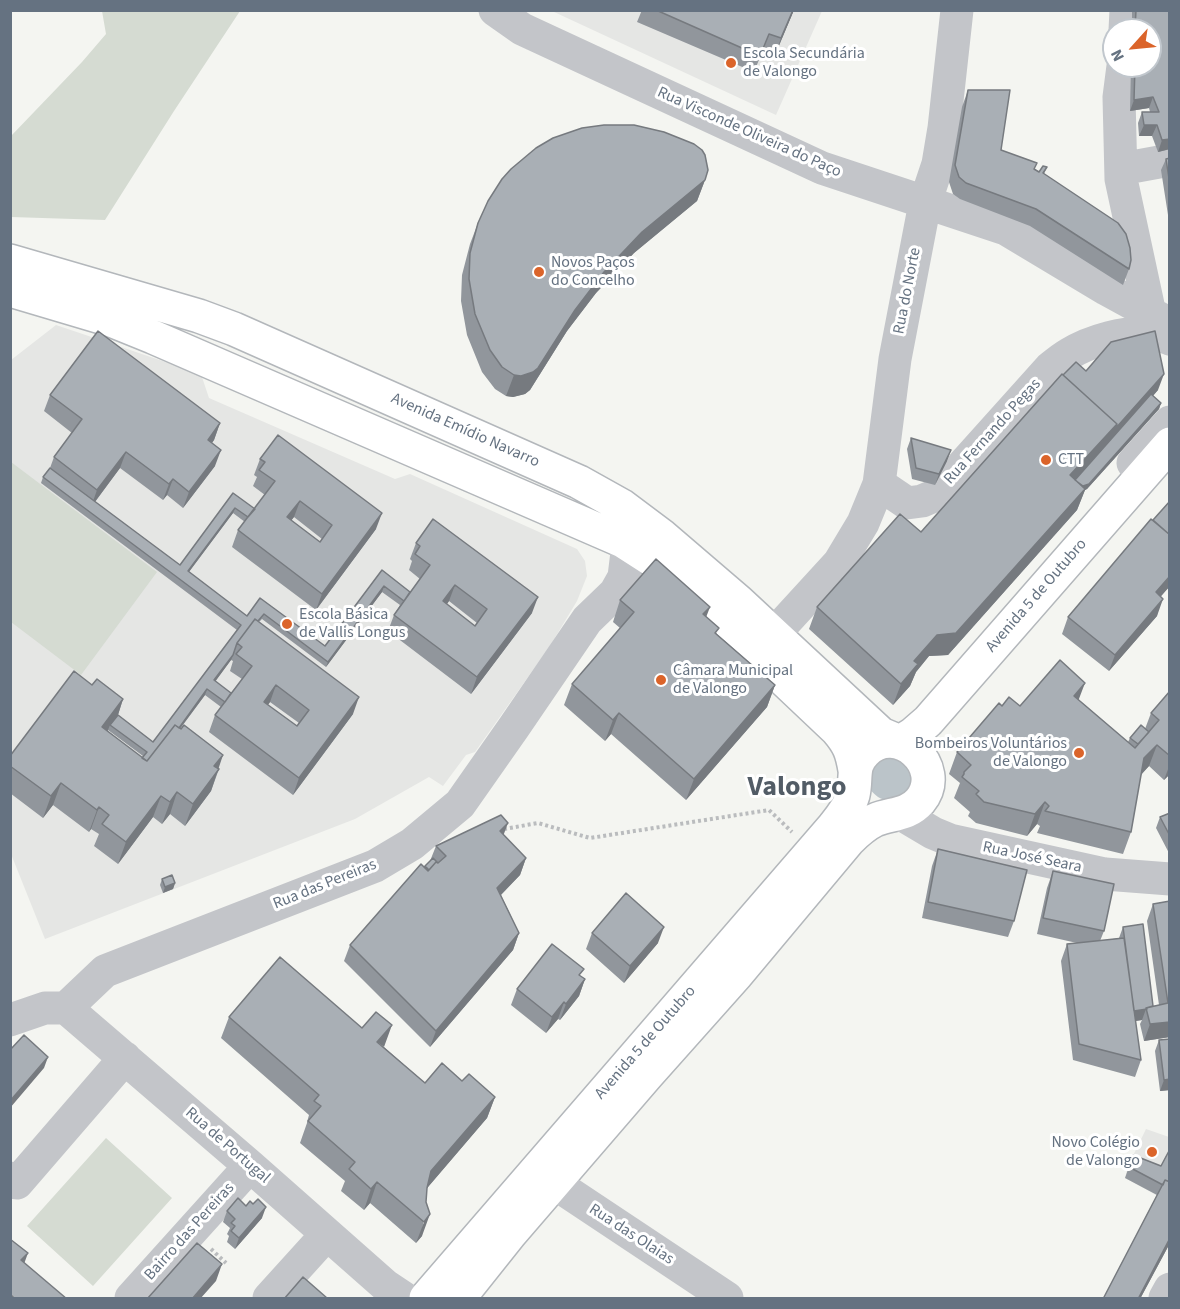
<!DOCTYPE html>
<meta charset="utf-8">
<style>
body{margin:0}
#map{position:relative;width:1180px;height:1309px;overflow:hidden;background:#f4f5f1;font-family:"Source Sans 3",sans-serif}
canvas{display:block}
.frame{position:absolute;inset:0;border:12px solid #657281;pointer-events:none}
.north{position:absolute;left:1102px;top:18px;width:60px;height:60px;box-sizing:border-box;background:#fff;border:2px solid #c1c7cd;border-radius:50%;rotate:243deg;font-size:16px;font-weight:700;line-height:24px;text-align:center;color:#657281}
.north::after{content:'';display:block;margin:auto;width:21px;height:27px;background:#db642a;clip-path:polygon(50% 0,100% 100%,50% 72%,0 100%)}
</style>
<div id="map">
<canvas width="1180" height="1309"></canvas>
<div class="frame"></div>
<div class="north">N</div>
</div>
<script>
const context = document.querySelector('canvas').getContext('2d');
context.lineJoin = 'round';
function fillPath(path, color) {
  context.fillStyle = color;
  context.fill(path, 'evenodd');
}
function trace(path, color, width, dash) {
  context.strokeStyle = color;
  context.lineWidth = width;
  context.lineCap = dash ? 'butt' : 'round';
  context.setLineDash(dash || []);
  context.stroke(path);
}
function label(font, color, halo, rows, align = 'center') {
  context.font = font + ' "Source Sans 3",sans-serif';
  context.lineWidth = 6;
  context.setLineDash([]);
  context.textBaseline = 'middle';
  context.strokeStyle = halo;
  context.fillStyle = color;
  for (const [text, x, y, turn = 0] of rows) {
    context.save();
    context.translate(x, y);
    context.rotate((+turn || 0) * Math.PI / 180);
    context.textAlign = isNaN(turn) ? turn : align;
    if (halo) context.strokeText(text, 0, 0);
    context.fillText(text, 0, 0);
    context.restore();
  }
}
fillPath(new Path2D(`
 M552 11H822L776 115Z
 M56 325 201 374 209 398 395 479 410 474 577 549 585 561 587 576 577 601 550 646 475 752 466 755 443 786 429 777 355 819 45 939 11 854V360Z
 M1146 1129 1169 1137V1202L1125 1178 1128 1166Z`), '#e5e6e4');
fillPath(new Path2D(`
 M102 11H240L174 111 105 220 11 217V136L82 62 106 34Z
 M11 462 157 572 81 675 11 622Z
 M106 1138 172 1198 93 1286 27 1226Z`), '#d5dbd2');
fillPath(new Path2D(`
 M889 756C893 758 899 758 903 761 925 778 900 811 878 797 874 794 870 790 869 786 868 780 870 772 871 767Z`), '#bbc4c9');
const major = new Path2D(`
 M10 261 199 316 234 329 579 482 622 506 662 536 739 602 881 734 900 742
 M10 290 111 320 153 337 623 541 651 559 687 588 837 730C849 744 852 752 855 770
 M900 742 913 734 928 721 1170 444
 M426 1298 834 826C841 817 850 806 853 795 857 778 851 766 865 752 897 720 948 767 920 801 907 816 891 813 875 820 865 825 857 832 849 840L737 974 647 1075 510 1234 459 1298`);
trace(major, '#b3b7bb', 36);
trace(new Path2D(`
 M504 829 538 823 590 838 769 810 792 832
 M211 1249 226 1263`), '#babcbe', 4, [3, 3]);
trace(new Path2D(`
 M495 10 522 29 822 168 1006 229 1106 289 1170 324
 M1125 30 1126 10
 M1123 66 1119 97 1121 179 1150 314
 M1121 169 1170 160
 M1133 463 1170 422
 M879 484 907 503 922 501 936 495 1050 368C1056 363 1062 358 1069 354 1090 341 1127 330 1151 334 1157 334 1164 337 1170 339
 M774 634 839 563 863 523 879 484 895 359 925 203 938 164 944 128 957 10
 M901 814 933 833 950 840 1105 874 1170 879
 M66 1008 250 1166 386 1286 404 1298
 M10 1020 45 1008H66L105 971 375 866 412 844 460 804 514 727 587 620 615 593 624 577 628 544
 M536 1171 727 1298
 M10 1178 17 1183 125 1058
 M131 1298 250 1166
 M269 1298 327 1234
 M1165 1298 1170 1289`), '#c3c5c9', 33);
trace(major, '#fff', 33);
fillPath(new Path2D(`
 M642 10H794L775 55 763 50 754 72 637 22Z
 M1132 10H1170V149L1158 152 1152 136H1139L1138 123 1142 112H1150L1149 108 1130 111 1131 66H1150V30H1132Z
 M968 90 1001 150 1039 172 1047 167 1044 174 1129 269 1123 285 1030 226 960 199 953 194 949 182 962 107Z
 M1170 158V215H1168L1161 170 1166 159Z
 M705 180 697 201 634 253 596 293 567 331 530 390 525 394 513 397 506 396 495 389 482 372 467 335 461 301 462 275 470 244 478 223Z
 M1086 371 1158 390 1153 396 1161 403 1159 409 1087 489 1085 490 1077 510 948 655 929 656 916 672 910 686 893 705 809 629 817 607 921 532 1063 375Z
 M50 395 220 423 214 440 212 443 215 466 183 508 167 495 163 500 120 468 95 502 180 565 233 493 255 509 265 495 253 486 257 477 254 475 260 459 376 529 316 610 232 547 238 530 245 522 233 513 189 572 247 616 260 598 325 646 382 570 410 592 420 579 409 570 412 561 410 559 416 543 532 613 471 694 388 631 394 615 400 605 382 592 326 667 262 619 259 622 353 714 293 795 209 732 215 715 221 707 205 695 180 729 219 769 211 791 185 826 170 814 162 824 153 817 118 864 94 846 99 834 91 829 89 832 53 805 43 818 10 793V756L92 685 123 699 118 715 153 742 237 630 41 483 43 477 50 468 54 457 72 433 44 411ZM294 517 322 539 320 542 291 520ZM449 601 477 623 475 626 447 604ZM231 660 233 661 230 671 242 679 231 693 215 681ZM270 702 299 723 297 726 268 705ZM108 730 143 756 142 758 108 731Z
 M911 438 947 461 935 485 912 479 907 449Z
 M1170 501V586L1160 596 1157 616 1109 671 1062 634 1068 617Z
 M620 600 706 617 717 634 775 685 767 707 686 800 611 734 605 741 564 705 572 684 620 628 613 622Z
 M1170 691V774L1164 780 1149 766 1141 775 1131 832 1123 854 1037 833 1040 826 1037 824 1027 836 976 823 968 816 970 812 954 798 960 783 949 774 957 752 1002 706H1020L1079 700 1128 742 1130 738 1145 729 1151 713Z
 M1170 813V855L1156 828 1160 817Z
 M504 835 526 858 520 875 501 895 519 933 513 950 430 1047 344 961 350 945 424 867 430 861 436 846Z
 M938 849 1014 921 1008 937 922 918 932 866Z
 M1053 871 1104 931 1100 941 1119 938 1123 927 1153 1006 1159 1005 1147 921 1153 904 1170 901V1037L1144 1041 1140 1024 1142 1020 1135 1021 1141 1060 1135 1077 1073 1060 1061 961 1067 944 1077 943 1037 934 1047 888Z
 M162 879 175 883 173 889 163 893 160 885Z
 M592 933 658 943 624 983 586 949Z
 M582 977 585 979 579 996 560 1020 558 1019 546 1033 511 1005 517 989Z
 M229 1017 384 1047 425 1083 462 1081 495 1097 487 1118 426 1189 422 1236 416 1243 370 1203 364 1210 341 1191 345 1181 300 1143 307 1123V1122L309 1115 221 1038Z
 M1170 1039V1090L1160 1091 1155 1051 1159 1040Z
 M1170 1149V1243L1140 1299H1103L1157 1195 1125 1178 1133 1155 1161 1166Z
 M246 1206 262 1218 235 1249 227 1242 229 1236 227 1234 230 1228 223 1222 227 1211Z`), '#91969c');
fillPath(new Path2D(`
 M793 10H794L775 55 781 38Z
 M1153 97 1149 108 1130 111 1134 100Z
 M1144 125H1157L1152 136H1139Z
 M1170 139V149L1158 152 1162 140Z
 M705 180 697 201 634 253 596 293 567 331 530 390 525 394 513 397 506 396 514 375 575 310 604 272 642 232Z
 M1164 374 1158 390 1066 493 1070 475 1117 424Z
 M1161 403 1159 409 1087 489 1085 490 1077 510 948 655 929 656 916 672 910 686 893 705 901 684 914 661 937 635 1075 494Z
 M220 423 214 440 202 456 208 440Z
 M221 450 215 466 183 508 189 492Z
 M951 450 947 461 935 485 939 474Z
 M126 452 120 468 91 507 97 490Z
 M173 479 167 495 163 500 169 484Z
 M300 501 294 517 281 534 287 517Z
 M235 508 233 513 185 577 188 571Z
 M382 513 376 529 316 610 322 594Z
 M1170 576V586L1150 609 1156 592Z
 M455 585 449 601 437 618 443 601Z
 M384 586 382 592 326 667 328 662Z
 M538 597 532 613 471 694 477 677Z
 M1163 599 1157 616 1109 671 1115 655Z
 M710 607 702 628 703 614Z
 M233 655 231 660 212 686 214 680Z
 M1085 683 1077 704 1074 696Z
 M276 685 270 702 258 718 264 702Z
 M775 685 767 707 686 800 694 779Z
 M207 689 205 695 139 783 141 777Z
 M359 697 353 714 293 795 299 778Z
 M123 699 116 721 110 725 108 730 94 749 102 727Z
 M619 713 611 734 605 741 613 720Z
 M1157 745 1149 766 1136 780 1144 758Z
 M223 755 211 791 185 826 193 804 214 766Z
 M1170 764V774L1164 780Z
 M61 783 53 805 43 818 51 796Z
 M177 792 170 814 162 824 170 802Z
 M161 796 153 817 118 864 126 842Z
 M1045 802 1037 824 1027 836 1035 814Z
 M99 807 91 829 89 832 97 810Z
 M508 823 502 839 500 831Z
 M526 858 520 875 491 905 497 888Z
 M175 883 173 889 163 893 165 887Z
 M664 927 658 943 624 983 630 966Z
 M519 933 513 950 430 1047 436 1031Z
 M585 979 579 996 560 1020 566 1004Z
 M564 1002 558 1019 546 1033 552 1017Z
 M1146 1009 1142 1020 1129 1022 1133 1011Z
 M1170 1022V1037L1144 1041 1150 1024Z
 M392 1025 384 1047 377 1042Z
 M48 1057 44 1068 10 1108V1101Z
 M1170 1079V1090L1160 1091 1164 1080Z
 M495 1097 487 1118 423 1193 431 1171Z
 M377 1182 370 1203 364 1210 371 1189Z
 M266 1207 262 1218 235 1249 239 1238Z
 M430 1214 422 1236 416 1243 424 1222Z
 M1170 1238V1243L1140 1299H1138Z
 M28 1253 24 1264 21 1260Z
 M222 1264 216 1281 200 1299H192Z`), '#767a7f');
const building = new Path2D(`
 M656 10H793L781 38 769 34 760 56Z
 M1136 10H1170V139L1162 140 1157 125H1144L1142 112H1159L1153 97 1134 100 1135 66H1150V30H1135Z
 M968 90H1010L1001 150 1037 163 1034 169 1039 172 1043 166 1047 167 1043 173 1118 223 1126 234 1130 248 1131 260 1129 269 1036 209 966 183 959 177 955 165Z
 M604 125H634L664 132 694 144 702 150 705 155 708 170 705 180 642 232 604 272 575 310 538 368 533 372 521 376 514 375 502 367 490 350 475 314 469 279 470 253 478 223 488 201 502 179 511 169 536 148 553 138 582 128Z
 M1170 158V185L1166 159Z
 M98 331 220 423 208 440 221 450 189 492 173 479 169 484 126 452 97 490 54 457 82 419 50 395Z
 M1155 331 1164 374 1115 429 1117 424 1063 375 1076 362 1086 371 1111 342Z
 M1062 374 1117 424 1070 475 1085 489 956 633 937 635 914 661 918 664 901 684 817 607 900 514 921 532Z
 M1151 394 1161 403 1089 484 1083 486 1075 480Z
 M278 435 382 513 322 594 238 530 275 481 259 470 265 462 260 459ZM300 501 332 525 320 542 287 517Z
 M911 438 951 450 939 474 916 468Z
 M50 468 180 565 233 493 255 509 248 517 235 508 188 571 247 616 260 598 325 646 382 570 410 592 404 601 384 586 328 662 264 614 258 621 255 619 237 643 233 655 214 680 231 693 225 702 207 689 179 728 175 725 147 761 142 758 147 752 110 725 118 715 153 742 241 625 43 477Z
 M1170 501V535L1153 520Z
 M433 519 538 597 477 677 394 615 430 565 415 554 420 546 416 543ZM455 585 487 609 475 626 443 601Z
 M1151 519 1170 535V576L1156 592 1163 599 1115 655 1068 617Z
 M656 559 710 607 703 614 719 628 715 633 775 685 694 779 619 713 613 720 572 684 634 612 620 600Z
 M255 619 359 697 299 778 215 715 252 666 236 654 242 647 237 643ZM276 685 309 710 297 726 264 702Z
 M1060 660 1085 683 1074 696 1135 748 1159 720 1151 713 1170 691V756L1157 745 1144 758 1131 832 1045 811 1049 806 1045 802 1035 814 984 802 976 794 979 791 962 777 964 774V772L971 765 957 752 999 703 1002 706 1009 697 1020 706Z
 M74 671 92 685 97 679 123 699 102 727 147 761 175 725 181 729 184 725 223 755 214 766 219 769 193 804 177 792 170 802 161 796 126 842 102 824 109 815 99 807 97 810 61 783 51 796 10 766V756Z
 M1141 725 1149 732 1138 744 1130 738Z
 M1170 813V836L1160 817Z
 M501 815 508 823 500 831 526 858 497 888 519 933 436 1031 350 945 421 864 428 871 436 862 438 863 446 856 436 846Z
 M938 849 1027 870 1014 921 928 902Z
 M433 858 438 863 436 862 429 870 425 866Z
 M1053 871 1114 884 1104 931 1043 918Z
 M172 875 175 883 165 887 162 879Z
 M626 893 664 927 630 966 592 933Z
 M1170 901V1022L1150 1024 1146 1008 1168 1003 1153 904Z
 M1143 924 1153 1006 1146 1008 1147 1009 1134 1011 1123 927Z
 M1124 938 1141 1060 1079 1044 1067 944Z
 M552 944 584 969 579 975 585 979 566 1004 564 1002 552 1017 517 989Z
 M280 957 362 1028 376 1012 392 1025 377 1042 425 1083 442 1063 462 1081 469 1074 495 1097 431 1171 427 1188 426 1202 430 1214 424 1222 377 1182 371 1189 349 1169 355 1162 308 1121 321 1106 314 1101 319 1095 229 1017Z
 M24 1035 48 1057 10 1101V1050Z
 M1170 1039V1079L1164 1080 1159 1040Z
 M1170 1149V1182L1165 1180 1163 1185 1129 1167 1133 1155 1161 1166Z
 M1165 1180 1170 1182V1238L1138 1299H1103Z
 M238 1198 246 1206 250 1201 253 1204 258 1199 266 1207 239 1238 231 1231 235 1226 231 1223 235 1219 227 1211Z
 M10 1239 28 1253 21 1260 67 1299H15L10 1294Z
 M197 1243 222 1264 192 1299H147Z
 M303 1277 327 1298 326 1299H284Z`);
fillPath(building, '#a9afb5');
trace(building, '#767a7f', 1.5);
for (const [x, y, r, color] of [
 [731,63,6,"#db642a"],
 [539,272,6,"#db642a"],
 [1046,460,6,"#db642a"],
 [287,624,6,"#db642a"],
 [661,680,6,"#db642a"],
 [1079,753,6,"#db642a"],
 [1152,1152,6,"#db642a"]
]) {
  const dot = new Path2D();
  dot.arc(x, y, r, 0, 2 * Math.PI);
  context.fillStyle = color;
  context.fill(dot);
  trace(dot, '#fff', 2);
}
label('16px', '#657281', '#fff', [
 ["Escola Secundária",743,54],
 ["de Valongo",743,72],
 ["Novos Paços",551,263],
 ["do Concelho",551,281],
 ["CTT",1058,460],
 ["Escola Básica",299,615],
 ["de Vallis Longus",299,633],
 ["Câmara Municipal",673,671],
 ["de Valongo",673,689],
 ["Bombeiros Voluntários",1067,744,"right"],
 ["de Valongo",1067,762,"right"],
 ["Novo Colégio",1140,1143,"right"],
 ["de Valongo",1140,1161,"right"]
], 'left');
label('16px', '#657281', '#fff', [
 ["Rua Visconde Oliveira do Paço",749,133,24],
 ["Rua do Norte",908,291,-79],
 ["Avenida Emídio Navarro",465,431,24],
 ["Rua Fernando Pegas",993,432,-48],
 ["Avenida 5 de Outubro",1037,596,-49],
 ["Rua José Seara",1032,858,12],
 ["Rua das Pereiras",325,885,-22],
 ["Avenida 5 de Outubro",646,1043,-49],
 ["Rua de Portugal",227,1146,41],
 ["Bairro das Pereiras",190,1232,-48],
 ["Rua das Olaias",631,1235,33]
]);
label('bold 28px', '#525c66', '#fff', [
 ["Valongo",797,789]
]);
</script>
